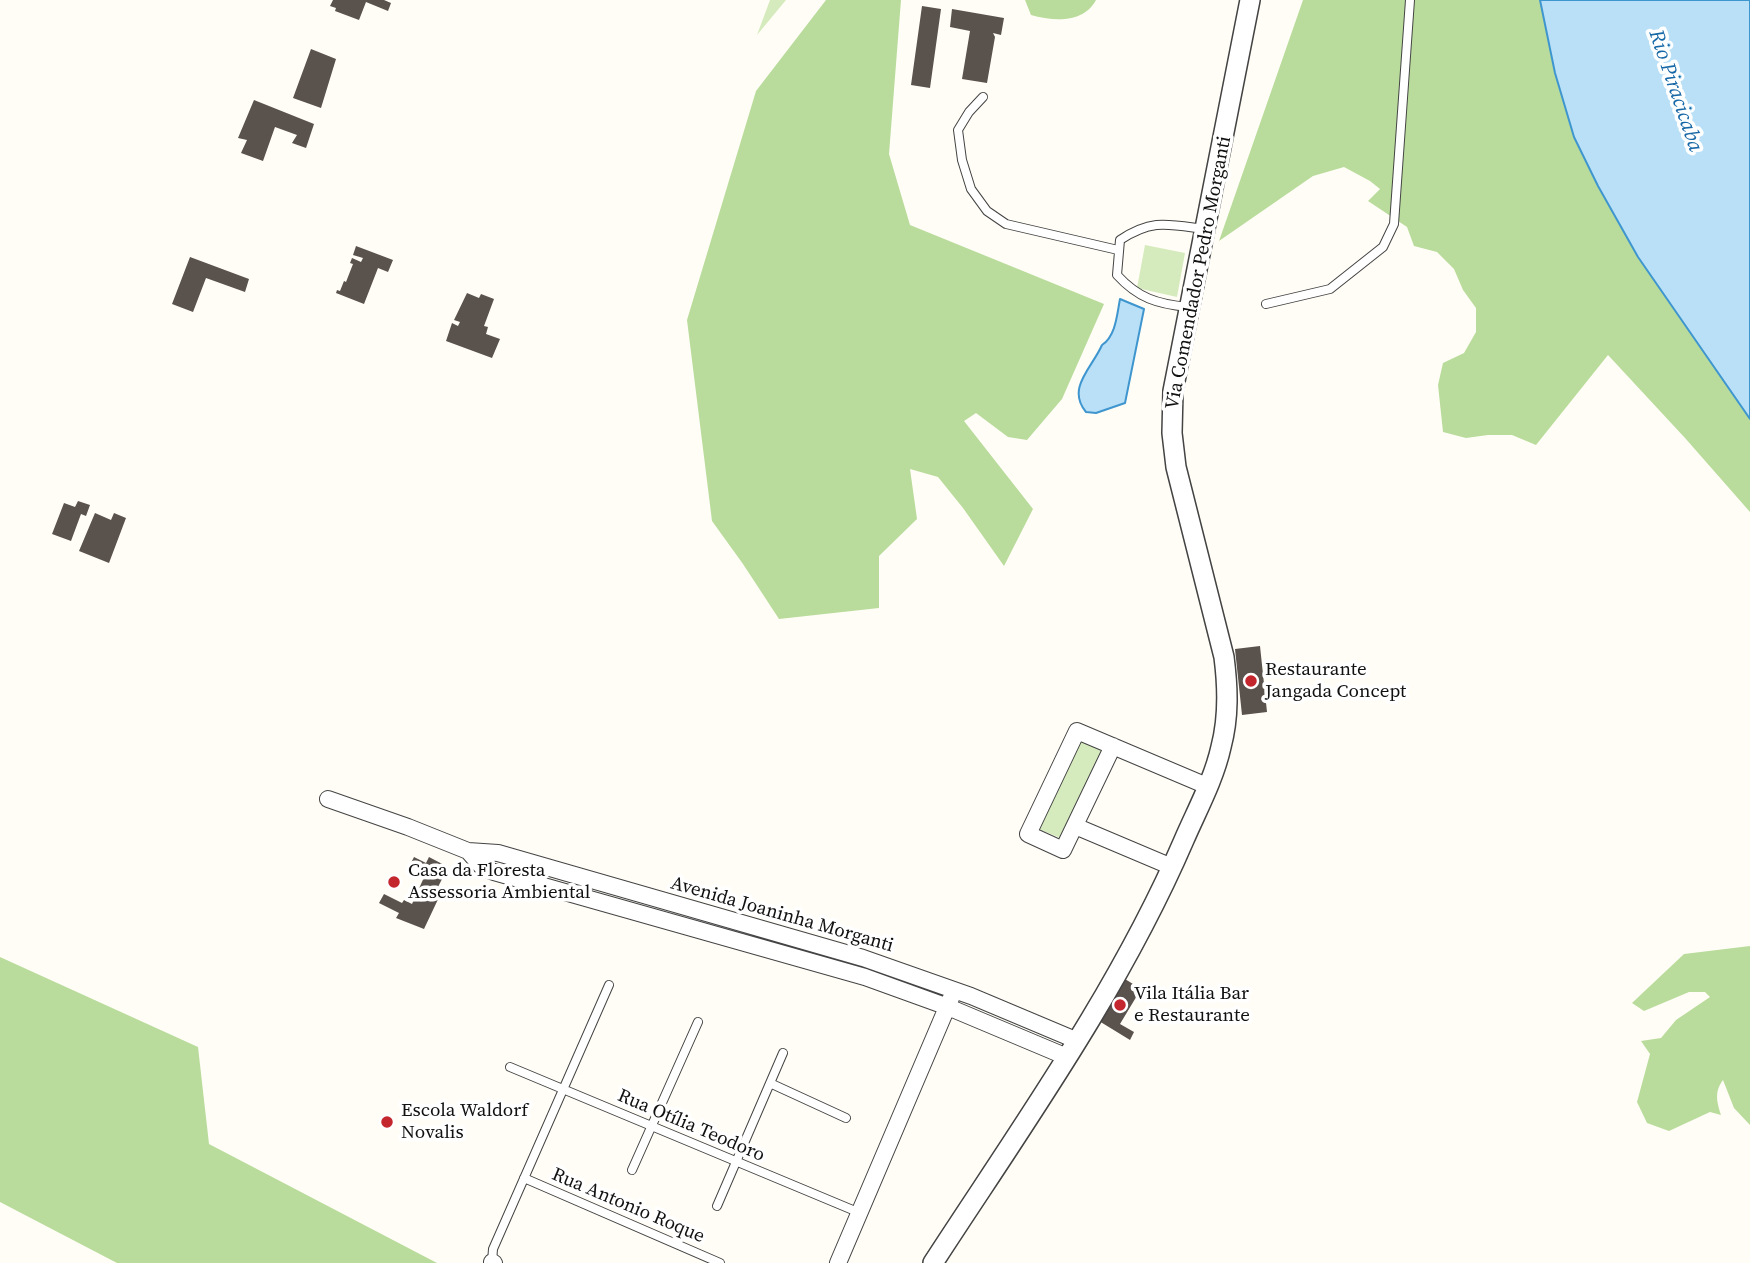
<!DOCTYPE html>
<meta charset="utf-8">
<style>
body{margin:0}
canvas{display:block;background:#fffdf5}
</style>
<canvas width="1750" height="1263"></canvas>
<script>
const context = document.querySelector('canvas').getContext('2d');
context.lineJoin = 'round';
function fillPath(path, color) {
  context.fillStyle = color;
  context.fill(path, 'evenodd');
}
function trace(path, color, width, dash) {
  context.strokeStyle = color;
  context.lineWidth = width;
  context.lineCap = dash ? 'butt' : 'round';
  context.setLineDash(dash || []);
  context.stroke(path);
}
function label(font, color, halo, rows, align = 'center') {
  context.font = font + ' "Source Serif 4",serif';
  context.lineWidth = 7;
  context.setLineDash([]);
  context.textBaseline = 'middle';
  context.strokeStyle = halo;
  context.fillStyle = color;
  for (const [text, x, y, turn = 0] of rows) {
    context.save();
    context.translate(x, y);
    context.rotate((+turn || 0) * Math.PI / 180);
    context.textAlign = isNaN(turn) ? turn : align;
    if (halo) context.strokeText(text, 0, 0);
    context.fillText(text, 0, 0);
    context.restore();
  }
}
fillPath(new Path2D(`
 M770 0H786L757 35Z
 M1145 245 1185 253 1177 297 1137 288Z
 M1079 737 1107 749 1063 839 1036 828Z`), '#d5ebbd');
fillPath(new Path2D(`
 M826 0H901L889 154 910 225 1104 304 1062 399 1027 440 1008 437 976 413 964 421 1033 509 1004 566 963 508 938 477 910 469 917 519 879 556V608L779 619 743 564 712 521 687 320 756 91Z
 M1025 0H1096C1083 24 1053 21 1031 15Z
 M1303 0H1550L1750 399V512L1685 438 1608 355 1536 445 1512 435H1488L1466 438 1443 432 1438 385 1443 363 1464 353 1476 332V308L1463 290 1454 269 1437 252 1414 246 1407 227 1368 201 1380 189 1370 181 1344 167 1313 176 1219 241Z
 M1750 946V1125L1734 1108 1723 1080C1714 1092 1717 1102 1721 1115L1710 1112 1669 1131 1647 1123 1637 1102 1650 1054 1641 1041 1661 1038 1676 1020 1710 997 1705 992H1689L1644 1011 1632 1003 1684 954Z
 M0 957 198 1047 209 1144 437 1263H117L0 1202Z`), '#b9dc9c');
const water = new Path2D(`
 M1540 0H1750V419L1638 257 1598 186 1574 137 1555 73Z
 M1120 299 1144 309 1125 403 1096 413 1086 412C1066 388 1092 368 1102 345 1116 336 1117 314 1120 299Z`);
fillPath(water, '#b9e0f7');
trace(water, '#3f96cf', 2);
fillPath(new Path2D(`
 M333 0H384L391 3 388 11 366 2 359 20 335 11 336 8 330 6Z
 M922 6 941 9 930 88 911 85Z
 M952 9 1004 18 1001 35 993 33 995 37 987 83 962 79 970 31 950 27Z
 M311 49 336 59 321 108 293 98Z
 M254 100 314 124 306 148 292 143 297 135 275 127 263 161 241 153 247 140 238 138Z
 M356 246 393 260 388 272 378 268 364 304 336 293 337 290 340 291 344 281 346 282 353 264 350 263 352 258 361 262 363 258 353 255Z
 M190 257 249 279 245 292 206 278 193 312 172 304Z
 M467 293 479 298 481 294 494 299 484 326 488 327 486 334 500 339 492 358 446 341 452 323 458 326 460 322 454 320Z
 M78 501 90 505 86 516 81 514 71 541 52 534 64 503 75 507Z
 M95 513 111 520 114 513 126 518 109 563 79 551Z
 M1260 646 1267 712 1242 715 1235 649Z
 M414 857 426 863 429 857 448 867 436 891 441 893 424 929 396 918 399 913 379 903 384 894 402 903 404 900 412 904 426 873 410 865Z
 M1125 979 1141 989 1120 1024 1134 1032 1130 1040 1099 1021Z`), '#5a524d');
const service = new Path2D(`
 M983 97 969 112 958 130 962 160 971 189 987 211 1006 224 1118 250
 M1266 304 1330 289 1383 247 1394 224 1410 0
 M1188 307C1157 304 1138 298 1117 275L1120 240C1152 219 1167 224 1203 229
 M510 1067 860 1213
 M772 1084 846 1118
 M632 1170 698 1022
 M524 1178 720 1263
 M717 1206 783 1053
 M492 1262 493 1249 609 985`);
const minor = new Path2D(`
 M1113 746 1063 850 1028 834 1077 731 1207 786
 M328 799 408 827 468 851 498 853 863 958 971 996 1078 1041
 M1075 826 1172 867
 M468 851 483 868 494 872 865 977 948 1007 1067 1057
 M492 1262 494 1263
 M838 1263 951 998`);
const tertiary = new Path2D(`
 M933 1263C1022 1126 1119 991 1184 840 1197 810 1214 779 1221 747 1229 717 1228 688 1224 657L1176 467 1172 433 1173 391 1250 0`);
trace(service, '#444', 10);
trace(minor, '#444', 18);
trace(tertiary, '#444', 22);
trace(service, '#fff', 8);
trace(minor, '#fff', 16);
trace(tertiary, '#fff', 19);
for (const [x, y, r, color] of [
 [1251,681,7,"#c4262e"],
 [394,882,7,"#c4262e"],
 [1120,1005,7,"#c4262e"],
 [387,1122,7,"#c4262e"]
]) {
  const dot = new Path2D();
  dot.arc(x, y, r, 0, 2 * Math.PI);
  context.fillStyle = color;
  context.fill(dot);
  trace(dot, '#fff', 2.5);
}
label('19px', '#111', '#fff', [
 ["Via Comendador Pedro Morganti",1199,273,-79],
 ["Avenida Joaninha Morganti",782,915,16],
 ["Rua Otília Teodoro",691,1126,23],
 ["Rua Antonio Roque",628,1206,23]
]);
label('19px', '#111', '#fff', [
 ["Restaurante",1265,670],
 ["Jangada Concept",1265,692],
 ["Casa da Floresta",408,871],
 ["Assessoria Ambiental",408,893],
 ["Vila Itália Bar",1134,994],
 ["e Restaurante",1134,1016],
 ["Escola Waldorf",401,1111],
 ["Novalis",401,1133]
], 'left');
label('italic 21px', '#1768a6', '#fff', [
 ["Rio Piracicaba",1675,91,71]
]);
</script>
